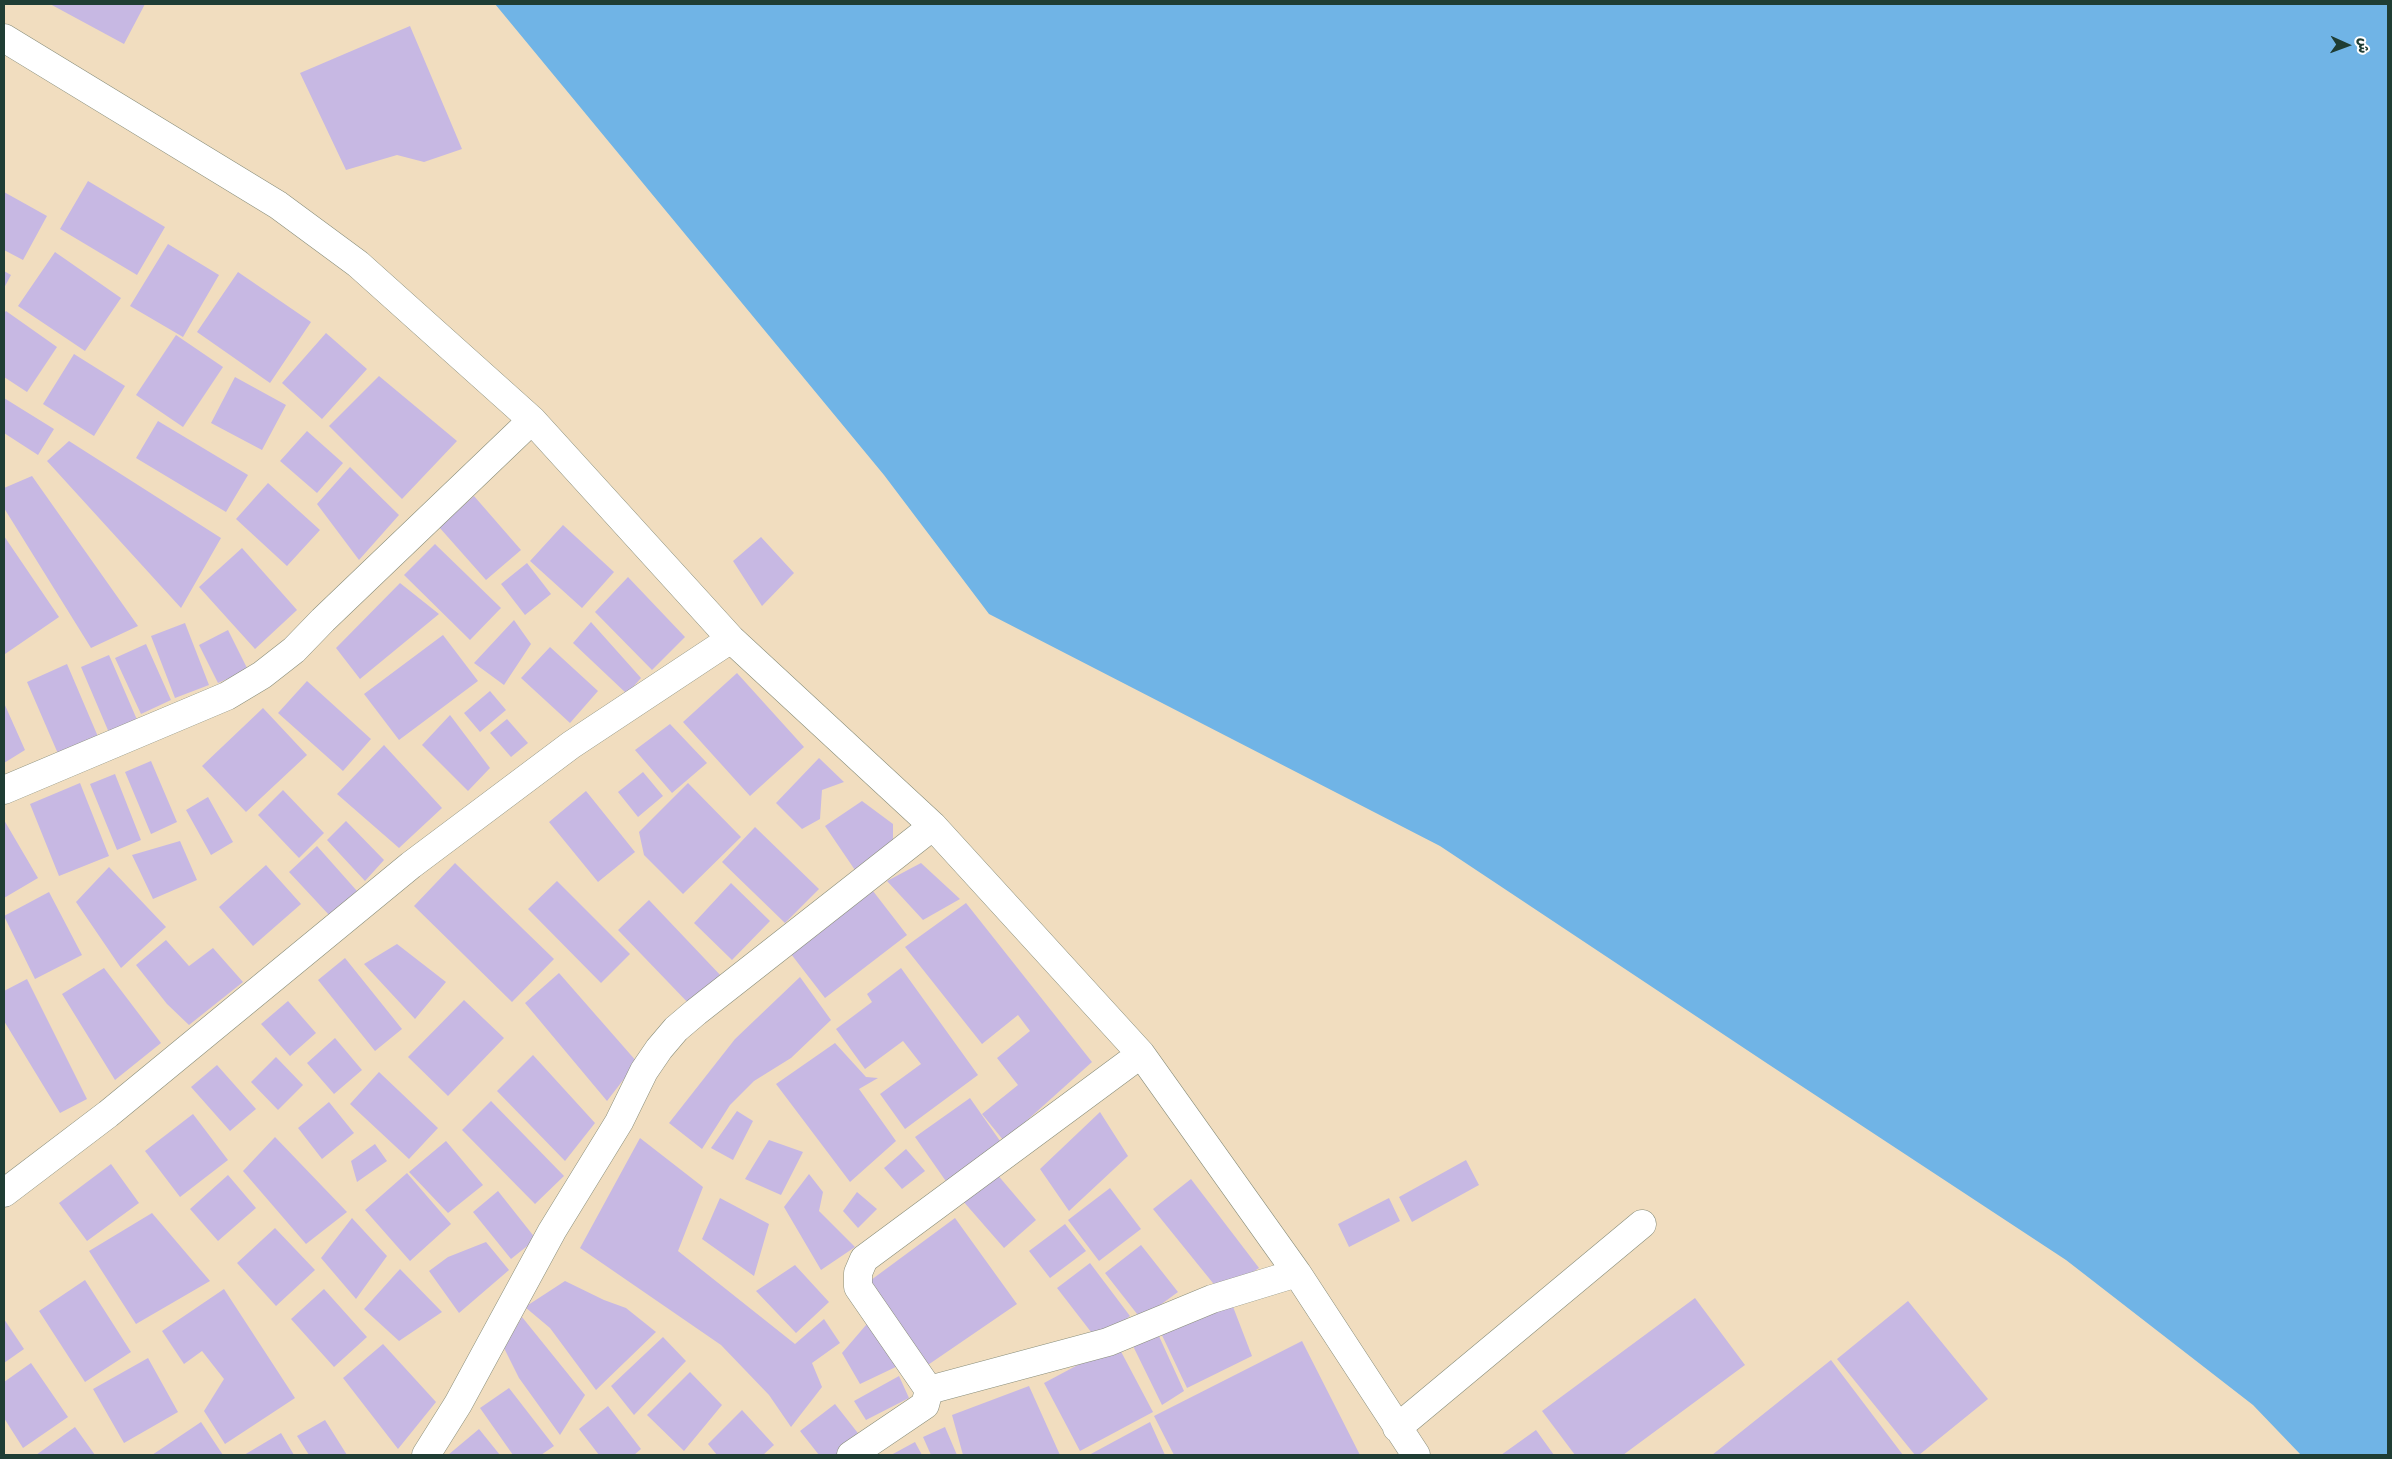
<!DOCTYPE html>
<meta charset="utf-8">
<style>
body{margin:0}
#map{position:relative;width:2392px;height:1459px;overflow:hidden;background:#f1ddbf;font-family:Dekko,"Playpen Sans Arabic",sans-serif}
canvas{display:block}
.frame{position:absolute;inset:0;border:5px solid #1f3d34;pointer-events:none}
.north{position:absolute;left:2322px;top:20px;width:50px;height:50px;-webkit-text-stroke:4px #fff;paint-order:stroke;rotate:92deg;font-size:14px;font-weight:700;line-height:20px;text-align:center;color:#1f3d34}
.north::after{content:'';display:block;margin:auto;width:18px;height:22px;background:#1f3d34;clip-path:polygon(50% 0,100% 100%,50% 72%,0 100%)}
</style>
<div id="map">
<canvas width="2392" height="1459"></canvas>
<div class="frame"></div>
<div class="north">ش</div>
</div>
<script>
const context = document.querySelector('canvas').getContext('2d');
context.lineJoin = 'round';
function fillPath(path, color) {
  context.fillStyle = color;
  context.fill(path, 'evenodd');
}
function trace(path, color, width, dash) {
  context.strokeStyle = color;
  context.lineWidth = width;
  context.lineCap = dash ? 'butt' : 'round';
  context.setLineDash(dash || []);
  context.stroke(path);
}
fillPath(new Path2D(`
 M495 4H2388V1455H2301L2253 1405 2066 1260 1768 1064 1440 846 989 614 884 475Z`), '#70b4e6');
fillPath(new Path2D(`
 M50 4H145L124 44Z
 M410 26 462 149 424 162 397 155 346 170 300 73Z
 M88 181 165 227 137 275 60 229Z
 M4 192 47 216 23 260 4 250Z
 M168 244 219 275 183 337 130 306Z
 M55 252 121 298 85 351 18 306Z
 M4 271 11 275 4 288Z
 M238 272 311 322 270 383 197 332Z
 M6 311 57 347 27 392 4 377V313Z
 M326 333 367 369 322 419 282 383Z
 M176 335 223 367 183 427 136 395Z
 M74 354 125 386 94 436 43 404Z
 M379 376 457 441 402 499 329 426Z
 M235 377 286 405 262 450 211 423Z
 M4 398 54 429 38 455 4 433Z
 M158 421 248 475 226 512 136 458Z
 M307 431 343 463 317 493 280 461Z
 M69 441 221 538 181 608 47 461Z
 M350 467 399 515 359 560 317 504Z
 M32 476 138 626 91 648 4 508V488Z
 M268 483 320 530 287 566 236 519Z
 M474 496 521 550 486 580 439 527Z
 M563 525 614 572 582 608 530 561Z
 M4 536 59 617 5 654 4 653Z
 M761 537 794 573 762 606 733 561Z
 M435 544 501 608 470 640 404 575Z
 M242 548 297 610 255 649 199 587Z
 M527 563 551 594 525 615 501 584Z
 M628 577 685 637 652 670 595 612Z
 M400 583 439 614 360 679 336 648Z
 M514 620 531 644 504 685 474 663Z
 M591 622 641 678 627 694 573 643Z
 M185 623 209 685 175 698 151 636Z
 M228 630 248 670 218 683 199 645Z
 M443 635 478 681 399 740 364 694Z
 M146 644 171 700 141 714 115 658Z
 M550 647 598 691 570 723 521 678Z
 M109 655 138 722 110 735 81 667Z
 M67 664 99 739 59 756 27 682Z
 M737 673 804 747 750 796 683 722Z
 M307 681 371 739 343 771 278 713Z
 M490 691 506 710 480 732 464 713Z
 M4 703 25 750 4 763Z
 M263 708 307 755 246 812 202 766Z
 M450 715 490 768 468 791 422 745Z
 M507 719 528 743 511 757 490 733Z
 M670 724 707 763 672 793 635 750Z
 M384 745 442 808 399 848 337 794Z
 M819 758 844 782 822 790 820 819 802 829 776 803Z
 M151 761 177 822 151 834 125 772Z
 M643 772 663 796 638 817 618 792Z
 M115 774 141 840 117 850 90 784Z
 M80 783 109 856 59 876 30 804Z
 M688 783 741 837 683 894 644 855 639 832Z
 M283 790 324 833 299 858 258 815Z
 M586 791 635 852 598 882 549 822Z
 M208 797 233 842 211 855 186 810Z
 M862 801 893 824V852L859 876 825 826Z
 M4 820 38 878 4 898Z
 M346 821 384 860 365 881 327 840Z
 M755 827 819 889 785 923 722 862Z
 M180 841 197 880 153 899 132 855Z
 M317 846 357 891 330 916 289 872Z
 M455 863 554 959 512 1002 414 906Z
 M921 863 960 899 923 920 887 881Z
 M266 865 301 904 253 946 219 907Z
 M109 867 166 927 121 968 76 902Z
 M557 881 630 954 601 983 528 909Z
 M731 883 770 921 732 960 694 923Z
 M873 891 907 935 825 998 791 954Z
 M49 892 82 955 35 979 4 916Z
 M649 900 723 978 693 1008 618 930Z
 M966 903 1092 1062 1004 1141 982 1114 1018 1085 997 1058 1030 1031 1018 1015 982 1044 905 947Z
 M166 940 189 966 213 948 243 982 189 1025 167 1004 136 965Z
 M397 944 446 982 415 1019 364 964Z
 M345 958 402 1029 375 1051 318 980Z
 M104 968 161 1043 115 1080 62 994Z
 M901 968 978 1075 905 1129 880 1094 921 1064 903 1041 865 1069 836 1029 872 1002 867 994Z
 M559 973 637 1062 607 1101 525 1003Z
 M800 977 831 1020 791 1058 754 1081 730 1105 702 1149 669 1123 735 1039Z
 M27 979 87 1099 60 1113 4 1021V991Z
 M464 1000 504 1038 448 1096 408 1057Z
 M288 1001 316 1033 290 1056 261 1024Z
 M335 1038 362 1070 334 1094 307 1063Z
 M835 1043 866 1077 878 1078 859 1089 896 1141 850 1182 776 1084Z
 M533 1055 595 1123 565 1161 497 1091Z
 M276 1057 303 1085 278 1110 251 1082Z
 M217 1065 256 1109 230 1131 191 1087Z
 M379 1072 438 1128 409 1159 350 1104Z
 M970 1098 1005 1148 950 1187 915 1137Z
 M491 1101 564 1176 535 1204 462 1130Z
 M329 1102 354 1133 322 1159 298 1128Z
 M737 1111 753 1121 733 1160 711 1148Z
 M1100 1112 1128 1156 1069 1211 1040 1169Z
 M193 1114 228 1160 180 1197 145 1151Z
 M275 1137 347 1212 306 1244 243 1171Z
 M640 1138 703 1187 678 1251 795 1344 824 1319 840 1343 812 1363 822 1387 791 1427 769 1395 721 1345 580 1248Z
 M769 1140 803 1152 781 1195 745 1179Z
 M446 1141 483 1185 448 1213 409 1172Z
 M375 1144 387 1161 357 1182 351 1161Z
 M906 1149 925 1171 902 1189 884 1168Z
 M1466 1160 1479 1185 1412 1222 1399 1197Z
 M111 1164 139 1203 87 1241 59 1203Z
 M407 1173 451 1224 410 1261 365 1210Z
 M996 1173 1036 1220 1004 1248 963 1201Z
 M809 1174 823 1192 819 1211 855 1247 821 1270 784 1207Z
 M228 1175 256 1208 218 1241 190 1209Z
 M1191 1179 1259 1268 1221 1293 1153 1209Z
 M1110 1188 1141 1229 1099 1261 1068 1220Z
 M498 1191 536 1239 511 1259 473 1212Z
 M857 1192 877 1209 858 1228 843 1211Z
 M720 1198 769 1224 754 1276 702 1239Z
 M1389 1198 1400 1221 1349 1247 1338 1224Z
 M152 1213 210 1281 136 1324 89 1251Z
 M352 1218 387 1256 356 1299 321 1258Z
 M955 1218 1017 1304 922 1369 867 1283Z
 M1065 1224 1086 1251 1050 1278 1029 1251Z
 M275 1228 315 1270 276 1306 237 1263Z
 M486 1242 509 1270 459 1313 429 1271 448 1257Z
 M1141 1245 1178 1292 1141 1319 1105 1273Z
 M1090 1263 1130 1316 1098 1341 1057 1288Z
 M795 1265 829 1302 796 1333 756 1291Z
 M400 1269 442 1312 399 1341 364 1309Z
 M85 1280 131 1352 85 1382 39 1311Z
 M565 1281 604 1300 626 1308 656 1332 596 1390 550 1328 525 1307Z
 M224 1289 295 1398 225 1444 204 1411 224 1379 202 1351 184 1364 162 1331Z
 M324 1289 367 1337 334 1367 291 1319Z
 M1695 1298 1745 1365 1623 1455H1575L1542 1411Z
 M1230 1299 1252 1356 1187 1388 1159 1329Z
 M1908 1301 1988 1399 1919 1455H1915L1837 1359Z
 M522 1317 585 1395 560 1435 519 1378 504 1348Z
 M872 1318 902 1364 860 1384 842 1353Z
 M4 1319 24 1349 4 1363Z
 M1158 1334 1184 1391 1162 1405 1133 1346Z
 M663 1337 686 1361 634 1415 611 1386Z
 M1302 1341 1360 1455H1174L1154 1416Z
 M383 1344 436 1402 398 1449 343 1378Z
 M1117 1344 1153 1412 1080 1451 1044 1383Z
 M148 1358 178 1412 124 1443 93 1389Z
 M1831 1360 1903 1455H1712Z
 M31 1363 68 1417 23 1448 4 1418V1382Z
 M690 1372 722 1405 684 1451 647 1415Z
 M899 1376 909 1398 866 1420 854 1401Z
 M1029 1386 1060 1455H963L952 1415Z
 M509 1388 554 1446 541 1455H513L480 1408Z
 M835 1404 861 1437 838 1455H819L800 1431Z
 M608 1406 641 1449 634 1455H599L579 1429Z
 M742 1410 774 1445 763 1455H717L708 1444Z
 M325 1420 347 1455H309L297 1436Z
 M201 1422 223 1455H152Z
 M1150 1422 1165 1455H1089Z
 M75 1427 95 1455H36Z
 M945 1427 957 1455H931L923 1437Z
 M479 1429 500 1455H448Z
 M1536 1430 1554 1455H1501Z
 M281 1433 294 1455H244Z
 M915 1442 922 1455H891Z`), '#c7b8e3');
const minor = new Path2D(`
 M4 38 278 205 358 264 532 420 731 639 933 826 1141 1054 1297 1273 1416 1455
 M4 790 227 696 262 675 294 650 323 620 532 420
 M4 1193 108 1114 411 865 571 745 731 639
 M929 1390 1108 1342 1212 1299 1297 1273
 M1397 1428 1642 1224
 M426 1455 458 1404 552 1231 619 1122 644 1071 659 1049 676 1029 696 1012 933 826
 M851 1455 925 1405 929 1390 858 1287V1273L864 1259 1141 1054`);
trace(minor, '#888d7a', 29);
trace(minor, '#fff', 28);
</script>
